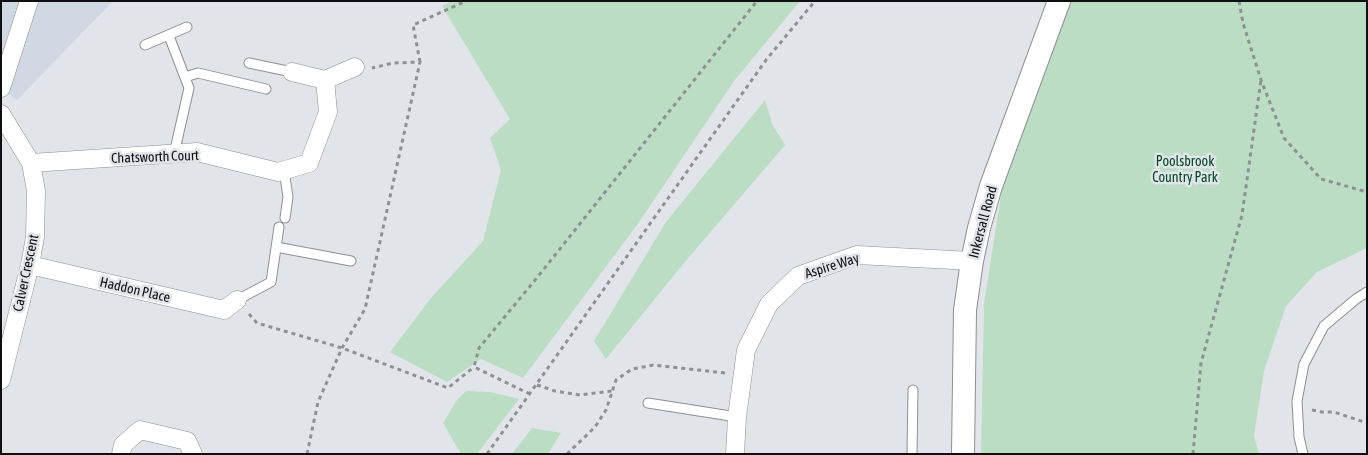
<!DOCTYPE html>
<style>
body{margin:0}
#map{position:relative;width:1368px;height:455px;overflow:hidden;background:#e1e5ea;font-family:"Asap Condensed",sans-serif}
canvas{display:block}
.frame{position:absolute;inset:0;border:2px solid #0e0f11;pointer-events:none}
</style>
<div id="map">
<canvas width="1368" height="455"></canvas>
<div class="frame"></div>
</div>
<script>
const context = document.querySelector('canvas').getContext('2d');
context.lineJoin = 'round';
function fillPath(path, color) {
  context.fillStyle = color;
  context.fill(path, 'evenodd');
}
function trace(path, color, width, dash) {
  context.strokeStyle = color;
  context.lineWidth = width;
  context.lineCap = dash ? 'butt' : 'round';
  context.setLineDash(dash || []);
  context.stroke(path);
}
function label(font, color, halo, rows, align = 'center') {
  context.font = font + ' "Asap Condensed",sans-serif';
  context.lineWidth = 5;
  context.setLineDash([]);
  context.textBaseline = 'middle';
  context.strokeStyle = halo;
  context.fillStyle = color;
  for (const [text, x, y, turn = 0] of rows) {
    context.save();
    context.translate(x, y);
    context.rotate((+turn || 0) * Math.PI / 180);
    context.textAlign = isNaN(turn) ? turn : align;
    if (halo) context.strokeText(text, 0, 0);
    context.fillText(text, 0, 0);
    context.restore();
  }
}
fillPath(new Path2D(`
 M1 1H113L17 100 1 89Z`), '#d0d8e3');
fillPath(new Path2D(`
 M452 1H800L734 81 637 225 523 378 481 359 447 382 390 352 431 298 483 241 501 170 490 138 510 119 442 6Z
 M1070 1H1367V248L1317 272 1286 306 1264 371 1254 436 1259 454H981L984 304 1002 189Z
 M765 100 773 126 785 145 684 263 606 359 594 341 666 222Z
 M466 391 490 392 519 399 477 454H461L443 423 457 400Z
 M532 428 561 433 548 454H512Z`), '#bbddc4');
const service = new Path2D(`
 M169 36 189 88 174 154
 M145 45 187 27
 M249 63 292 72
 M185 77 198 73 266 89
 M284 170 288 197 285 218
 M276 247 351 261
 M237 300 271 282 279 227
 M648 403 737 417
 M912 454 913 390
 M1303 454 1299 437 1297 401 1304 364 1324 326 1356 299 1367 292`);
const minor = new Path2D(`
 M292 72 325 80 355 67
 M1 88 29 1
 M1 114 31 163 36 191 35 237 30 265 1 380
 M31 163 197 152 278 172 309 163 328 112 325 80
 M30 265 224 310 237 300
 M121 454 123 445 140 430 187 441 193 454
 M735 454 737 417 746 350 769 304 798 276 857 255 972 261`);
const tertiary = new Path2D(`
 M963 454 965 310 972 261 979 228 991 186 1059 1`);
trace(service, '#8c8f94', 11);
trace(minor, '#8c8f94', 19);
trace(tertiary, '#8c8f94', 24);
trace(new Path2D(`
 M1239 1 1243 23 1261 80 1284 138 1321 179 1367 192
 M420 62 413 25 466 1
 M249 314 257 323 342 348 448 388 474 367
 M537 385 555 391 580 395 612 391
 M530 394 474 367 479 348 536 279 757 1
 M1312 410 1322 412H1334L1367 423
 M307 454 318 402 342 348 365 309 420 62 393 63 372 68
 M487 454 766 60 815 1
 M567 454 595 427 606 410 616 380 632 369 653 365 725 373
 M1193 454 1201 363 1242 215 1261 80`), '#8e9194', 3, [4, 4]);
trace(service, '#fff', 9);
trace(minor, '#fff', 18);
trace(tertiary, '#fff', 22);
label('14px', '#0e0f11', '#e1e5ea', [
 ["Chatsworth Court",155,157,-2],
 ["Inkersall Road",983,222,-75],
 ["Aspire Way",832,266,-17],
 ["Calver Crescent",26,273,-78],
 ["Haddon Place",135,290,13]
]);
label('14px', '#014924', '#e1e5ea', [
 ["Poolsbrook",1185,162],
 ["Country Park",1185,178]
]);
</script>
